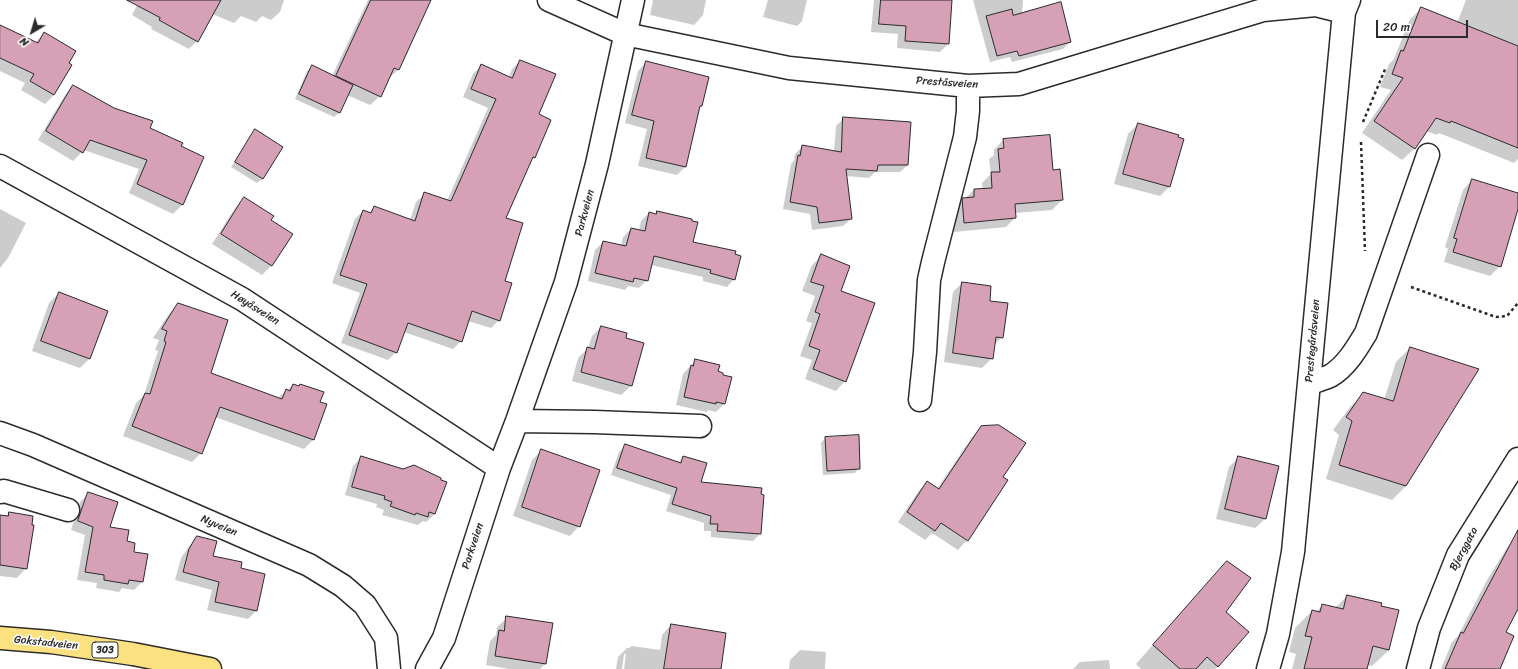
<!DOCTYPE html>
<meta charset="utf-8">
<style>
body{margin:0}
#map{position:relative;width:1518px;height:669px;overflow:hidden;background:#fff;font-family:Sriracha,sans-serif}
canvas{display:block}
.north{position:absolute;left:12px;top:12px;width:40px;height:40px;-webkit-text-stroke:3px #fff;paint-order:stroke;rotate:218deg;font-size:11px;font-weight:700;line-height:16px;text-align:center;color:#2b2b2b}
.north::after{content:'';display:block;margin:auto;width:14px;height:18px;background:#2b2b2b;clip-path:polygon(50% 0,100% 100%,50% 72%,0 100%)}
.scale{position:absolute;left:1376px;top:20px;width:92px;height:18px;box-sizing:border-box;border:2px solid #2b2b2b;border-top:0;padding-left:5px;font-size:12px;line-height:14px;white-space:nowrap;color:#2b2b2b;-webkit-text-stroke:3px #fff;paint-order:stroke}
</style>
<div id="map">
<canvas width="1518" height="669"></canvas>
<div class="north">N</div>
<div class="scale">20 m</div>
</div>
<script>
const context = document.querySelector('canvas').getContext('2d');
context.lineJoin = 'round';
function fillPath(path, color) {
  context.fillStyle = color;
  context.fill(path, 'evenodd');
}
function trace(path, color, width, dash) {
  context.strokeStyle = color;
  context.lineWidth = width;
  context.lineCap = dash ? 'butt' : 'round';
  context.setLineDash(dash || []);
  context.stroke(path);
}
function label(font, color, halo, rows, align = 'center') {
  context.font = font + ' Sriracha,sans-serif';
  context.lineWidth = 3;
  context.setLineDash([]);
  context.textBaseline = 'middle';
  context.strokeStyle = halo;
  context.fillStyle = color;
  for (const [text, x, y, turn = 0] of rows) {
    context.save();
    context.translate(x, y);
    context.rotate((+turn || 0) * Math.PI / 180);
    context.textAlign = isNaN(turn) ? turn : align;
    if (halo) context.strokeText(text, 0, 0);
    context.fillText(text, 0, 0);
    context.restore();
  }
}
fillPath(new Path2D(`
 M140 0H284L280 12 271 20 262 16 256 22 241 16 234 23 212 14 197 41 189 49 151 29 152 27 132 15Z
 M368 0H430L398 70 388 79 380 96 370 105 347 95 339 113 334 117 295 99 307 71 312 67 332 76Z
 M653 0H706L703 15 694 25 650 15Z
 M768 0H807L802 21 797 26 763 17Z
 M874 0H951L948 44 940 52 897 48 898 34 871 32Z
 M973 0H1023L1022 13 1070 42 1063 49 1012 62 1010 57 990 62Z
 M1466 0H1518V159L1514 163 1439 133 1437 135 1426 131 1415 148 1402 160 1362 133 1391 90 1380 87 1389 64 1394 59 1409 21 1421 8 1457 23Z
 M0 26 35 43 44 33 68 64 71 66 54 95 45 104 21 90 25 83 0 71Z
 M520 61 537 115 534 158 530 161 505 218 504 281 499 320 491 328 468 321 461 341 453 349 404 332 396 352 388 360 341 343 360 293 332 283 355 219 363 211 369 213 374 208 410 220 416 202 425 194 447 201 488 108 463 97 473 74 481 66 509 77 512 69Z
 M646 62 701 106 699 108 685 167 677 175 638 166 647 129 625 123 638 71Z
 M73 86 180 147 203 157 182 205 173 214 129 193 139 169 84 150 73 161 38 140 65 95Z
 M844 118 908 165 900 172H875L869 178 846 176 851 219 843 226 812 230 810 214 783 209 791 164 794 161 795 154 803 146 834 152 836 126Z
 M1138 124 1170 186 1160 196 1114 184 1128 134Z
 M255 131 281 147 262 179 257 183 231 167 251 135Z
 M1003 140 1062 200 1052 210 1015 213V218L1006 227 954 232 953 209 974 190H983L982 183 991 174 989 159 994 155V150Z
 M1472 180 1518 194V206L1500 266 1490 276 1444 262 1448 249 1445 247 1463 190Z
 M245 198 272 265 262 275 212 244 235 208Z
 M0 209 26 223 8 258 0 268Z
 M658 212 692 243 734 279 727 287 703 281V277L651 265 647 280 639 288 628 286 625 290 588 281 595 250 603 242 621 246 623 237 631 229 639 231 641 221 649 213 655 215Z
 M821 256 840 291 845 381 836 391 805 379 812 360 800 356 812 323 806 321 815 296 802 291 812 265Z
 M962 283 988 302 1002 337 993 346 992 358 982 368 944 362 953 292Z
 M59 293 89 359 80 368 32 351 49 303Z
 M178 304 209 373 278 398 293 385 313 440 304 449 215 417 201 453 192 462 123 436 136 403 144 395 158 351 155 350 159 340 153 338 169 314Z
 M601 327 625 338 631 386 621 395 572 381 578 358 588 348 592 336Z
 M1410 348 1406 486 1392 500 1326 479 1339 435 1333 430 1350 407 1364 393 1384 400 1396 362Z
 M695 361 721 375 731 378 724 404 716 412 708 410 707 412 676 405 683 374Z
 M982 427 1002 478 967 540 958 550 932 533 925 540 898 522 918 492 927 482 937 489 972 437Z
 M825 438 859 468 855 473 823 475 821 443Z
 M626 445 678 463 683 457 700 483 760 534 753 541 711 537V531H704V523L666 511 671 495 611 475 619 452Z
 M542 450 579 526 570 536 513 516 532 460Z
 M362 457 435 514 426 522 423 521 418 525 382 515 384 510 376 507 377 504 345 495 353 466Z
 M1239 457 1265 519 1255 528 1216 519 1229 467Z
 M88 494 109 528 133 553 142 582 134 590 122 588 119 592 96 588 97 583 77 580 85 535 71 530 80 502Z
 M9 513 26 568 17 578 0 576V516H6Z
 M1518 535V607L1504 632 1499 669H1441L1452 642 1458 636 1487 580 1508 546Z
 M198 537 212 556 240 569 264 574 256 611 248 619 207 610 212 590 175 580 181 558 190 545Z
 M1227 562 1225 612 1218 666 1215 669H1141L1136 664 1209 581Z
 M1347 596 1389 650 1372 666 1367 665 1366 669H1292L1296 654 1289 652 1295 628 1312 611 1316 612 1323 605 1335 608Z
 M507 618 545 664 540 669H509L486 665 490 641 496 635 497 627Z
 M671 625 720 669H624L626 654H624L622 669H616L618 657 627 648H629L632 646 660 650 662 635Z
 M800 650 826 652 825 669H789L790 660Z
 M1109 660 1110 669H1073L1080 662Z`), '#0003');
const building = new Path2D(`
 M127 0H221L198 42 159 20 160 18Z
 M371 0H431L399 70 394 68 381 97 336 76Z
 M881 0H952L949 44 905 41 906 26 879 24Z
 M1061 2 1071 42 1019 56 1017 51 997 56 986 16 1012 9 1013 15Z
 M1421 7 1518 46V148L1451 121 1450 123 1436 118 1415 149 1374 121 1403 78 1392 74 1401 50 1403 51Z
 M0 25 38 43 44 32 76 51 69 63 72 65 54 95 30 81 34 74 0 58Z
 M520 60 556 74 539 114 551 120 535 158 533 157 506 218 523 223 505 281 512 283 500 321 472 311 462 342 408 323 397 353 349 335 367 284 340 275 363 210 371 213 374 206 415 221 424 192 451 201 496 99 471 89 481 64 512 78Z
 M646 61 709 77 702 106H700L686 167 646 158 654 121 632 115Z
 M312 65 353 85 340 113 299 94Z
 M73 85 114 108 153 121 150 128 183 143 181 146 204 157 183 205 137 184 147 160 90 140 83 153 46 131Z
 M843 117 911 122 908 165H878L877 171 846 169 852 219 819 223 817 207 790 202 798 155 800 156 802 145 841 152Z
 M1138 123 1179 135 1178 137 1184 139 1170 187 1123 174Z
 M255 129 283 147 263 179 235 162Z
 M1050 135 1053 170 1060 169 1063 200 1015 204 1016 218 964 223 962 198 974 197V189L992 188 991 172H1000L998 149 1004 148 1003 139Z
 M1472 179 1518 193V209L1501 267 1453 252 1457 239 1454 238Z
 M244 197 274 216 271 220 293 234 272 266 221 234Z
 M657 211 692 219V221L698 222 693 242 736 251 735 254 741 256 735 280 710 273 711 270 654 256 648 281 634 278 633 282 595 273 603 241 626 246 631 228 645 231 649 212 656 214Z
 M821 254 850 266 841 291 875 303 846 382 813 369 820 350 809 346 820 314 815 312 824 286 811 282Z
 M962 282 991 286 990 301 1008 303 1003 338 996 337 993 359 953 353Z
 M59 292 108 311 90 359 41 341Z
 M178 303 228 320 211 373 282 399 286 389 290 391 293 384 299 386 300 384 324 392 320 402 327 404 314 440 220 407 202 454 132 426 145 393 150 394 166 342 164 341 167 331 162 329Z
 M601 326 627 333 626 338 644 343 632 386 581 372 587 347 594 349Z
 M1410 347 1479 369 1406 486 1339 465 1352 421 1346 417 1363 392 1393 401Z
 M695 359 720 365 718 371 723 373V375L732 377 725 404 716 402V404L684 397 691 365 693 366Z
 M999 425 1026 443 1003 477 1008 480 968 541 941 523 935 531 907 512 927 481 939 489 981 426Z
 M859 435 860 469 827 471 825 437Z
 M625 444 681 463 683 456 707 463 701 482 762 488 761 494 764 495 761 534 717 531 718 524H710L711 516 672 504 677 488 617 468Z
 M541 449 600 470 580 527 522 507Z
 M361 456 403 469 414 465 441 478V480L447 482 435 514 429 512 428 517 416 513 415 515 390 506 392 502 384 499 385 496 352 487Z
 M1238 456 1279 466 1266 519 1225 509Z
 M88 492 118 502 110 527 129 530 127 541 135 543 134 552 148 554 143 582 129 580 128 584 104 580V575L85 572 93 527 78 521Z
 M9 512 33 516 32 525H34L27 569 0 565V515L8 516Z
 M1518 530V609L1506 632 1514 636 1500 669H1445L1461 632 1463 633Z
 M197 536 217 541 213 556 242 562 241 568 265 574 257 611 215 602 219 582 183 572 189 549Z
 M1227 561 1251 578 1226 612 1249 632 1218 667 1207 657 1196 669H1180L1153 645Z
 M1347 595 1382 603 1381 606 1399 610 1389 650 1373 646 1367 669H1304L1312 637 1305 636 1312 610 1320 612 1322 604 1343 609Z
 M506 616 553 623 546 664 495 656 499 630 504 631Z
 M671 624 726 633 721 669H664Z`);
fillPath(building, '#d6a0b6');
trace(building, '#2b2b2b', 1);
const minor = new Path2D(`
 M549 0 625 34 789 68 968 86 1019 84 1263 10 1316 5 1344 12
 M0 166 242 299 499 468
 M1309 384C1316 381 1323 379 1330 376 1346 367 1357 348 1366 333L1428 155
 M920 400 925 352 929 280 933 262 965 137 968 111V86
 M517 421 594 422 700 426
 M0 433 33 445 309 565 343 586 365 605 386 638 389 669
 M0 492 4 491 68 510
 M427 669 444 638 499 468 517 421 566 282 597 164 633 0
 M1268 669 1278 634 1293 552 1344 12 1349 0
 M1418 669 1429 628 1458 555 1518 459`);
const major = new Path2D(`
 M0 638 51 642 133 654 210 669`);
trace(minor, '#2b2b2b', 25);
trace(major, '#2b2b2b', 25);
trace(new Path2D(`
 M1363 122 1386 67
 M1361 142 1365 251
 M1411 287 1496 317 1507 316 1518 303`), '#2b2b2b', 2.5, [3, 3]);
trace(minor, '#fff', 22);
trace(major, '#fbe180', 22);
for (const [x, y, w] of [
 [105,650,26]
]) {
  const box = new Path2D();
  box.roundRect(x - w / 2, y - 8, w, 16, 3);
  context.fillStyle = '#fff';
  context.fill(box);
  trace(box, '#2b2b2b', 1);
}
label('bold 10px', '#2b2b2b', null, [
 ["303",105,650]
]);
label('11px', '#2b2b2b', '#fff', [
 ["Preståsveien",947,83,4],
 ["Parkveien",585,213,-75],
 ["Høyåsveien",255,308,32],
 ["Prestegårdsveien",1313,341,-85],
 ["Nyveien",219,526,23],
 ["Parkveien",473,546,-72],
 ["Bjerggata",1464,549,-62],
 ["Gokstadveien",46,643,6]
]);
</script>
